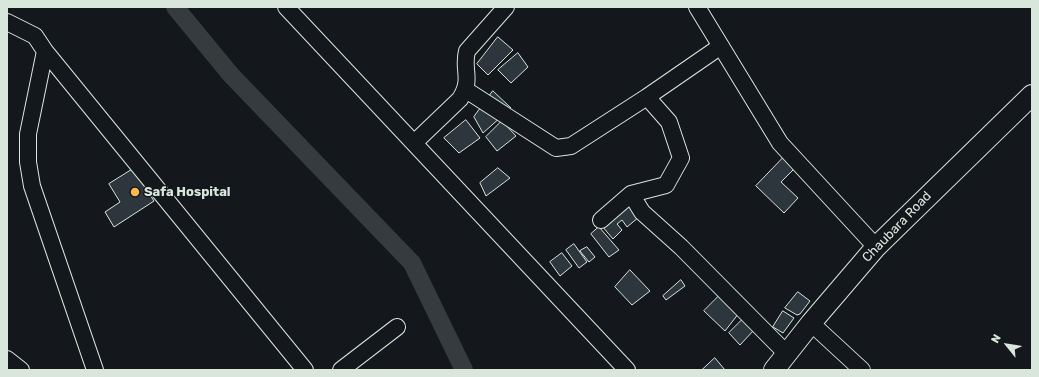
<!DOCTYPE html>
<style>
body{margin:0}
#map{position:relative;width:1039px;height:377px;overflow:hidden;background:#14181c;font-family:Rubik,sans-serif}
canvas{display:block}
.frame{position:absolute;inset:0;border:8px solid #d8e6dc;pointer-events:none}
.north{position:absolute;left:987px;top:325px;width:40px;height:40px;-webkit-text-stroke:3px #14181c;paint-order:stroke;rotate:300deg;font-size:11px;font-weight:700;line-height:16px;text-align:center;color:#d8e6dc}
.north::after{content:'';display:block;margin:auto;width:14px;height:18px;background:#d8e6dc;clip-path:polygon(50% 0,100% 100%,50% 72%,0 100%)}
</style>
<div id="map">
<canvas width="1039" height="377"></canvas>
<div class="frame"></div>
<div class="north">N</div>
</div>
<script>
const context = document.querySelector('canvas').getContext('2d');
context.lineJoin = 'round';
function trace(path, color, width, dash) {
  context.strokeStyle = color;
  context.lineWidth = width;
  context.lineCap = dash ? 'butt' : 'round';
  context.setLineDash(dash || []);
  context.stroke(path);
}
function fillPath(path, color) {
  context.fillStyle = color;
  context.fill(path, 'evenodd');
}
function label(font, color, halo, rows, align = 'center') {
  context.font = font + ' Rubik,sans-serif';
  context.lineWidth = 3;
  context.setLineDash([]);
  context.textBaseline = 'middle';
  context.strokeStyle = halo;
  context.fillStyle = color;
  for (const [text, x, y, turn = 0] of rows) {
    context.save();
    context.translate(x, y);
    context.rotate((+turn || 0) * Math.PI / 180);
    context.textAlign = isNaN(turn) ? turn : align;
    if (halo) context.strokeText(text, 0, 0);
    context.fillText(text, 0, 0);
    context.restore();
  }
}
trace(new Path2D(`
 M175 7 231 75 412 263 464 370`), '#363b3e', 18);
const building = new Path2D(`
 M498 37 513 50 488 75 477 64Z
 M518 53 528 67 511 83 498 70Z
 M493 91 511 108 483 133 474 117Z
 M466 120 480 138 459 153 444 138Z
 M502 121 516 136 497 151 486 137Z
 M783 158 794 169 781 182 798 198 784 213 756 186Z
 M498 168 510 178 486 196 480 183Z
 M133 169 154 201 114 227 105 212 120 202 109 184Z
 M626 199 639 217 627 227 622 220 617 224 622 230 613 239 602 226Z
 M599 227 619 250 609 257 591 234Z
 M574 244 587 262 579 268 566 250Z
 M587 247 595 257 589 262 580 251Z
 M562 253 572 266 560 276 550 262Z
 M630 270 650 291 632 305 615 287Z
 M681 280 685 286 666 300 663 296Z
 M798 292 810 301 800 314 797 315 785 308Z
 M721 294 739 313 725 331 704 311Z
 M783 311 794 318 783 333 773 327Z
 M743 319 754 330 740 345 729 333Z
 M715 358 725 370H702Z`);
fillPath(building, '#2c363c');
trace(building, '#d8e6dc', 1);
const minor = new Path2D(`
 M286 7 627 370
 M697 7 780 143 876 247
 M7 22 35 36 45 51 305 370
 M45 51 28 134V162L32 186 95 370
 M466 90 556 148 571 146 647 97 721 46
 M414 143 460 99C473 78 462 71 467 51L506 7
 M631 194 642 212 681 247 787 354
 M601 220 631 194 666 185 681 158 669 122 647 97
 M811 323 862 370
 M7 359 21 370
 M341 370 397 327`);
const tertiary = new Path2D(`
 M774 370 811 323 876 247 1032 95`);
trace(minor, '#d8e6dc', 18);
trace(tertiary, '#d8e6dc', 22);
trace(minor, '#14181c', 16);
trace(tertiary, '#14181c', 20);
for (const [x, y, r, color] of [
 [135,192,5,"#ffb74d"]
]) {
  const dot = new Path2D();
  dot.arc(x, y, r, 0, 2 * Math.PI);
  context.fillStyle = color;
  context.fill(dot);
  trace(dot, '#14181c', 1.5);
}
label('bold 13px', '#d8e6dc', '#14181c', [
 ["Safa Hospital",144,192]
], 'left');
label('13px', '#d8e6dc', '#14181c', [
 ["Chaubara Road",897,227,-46]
]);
</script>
